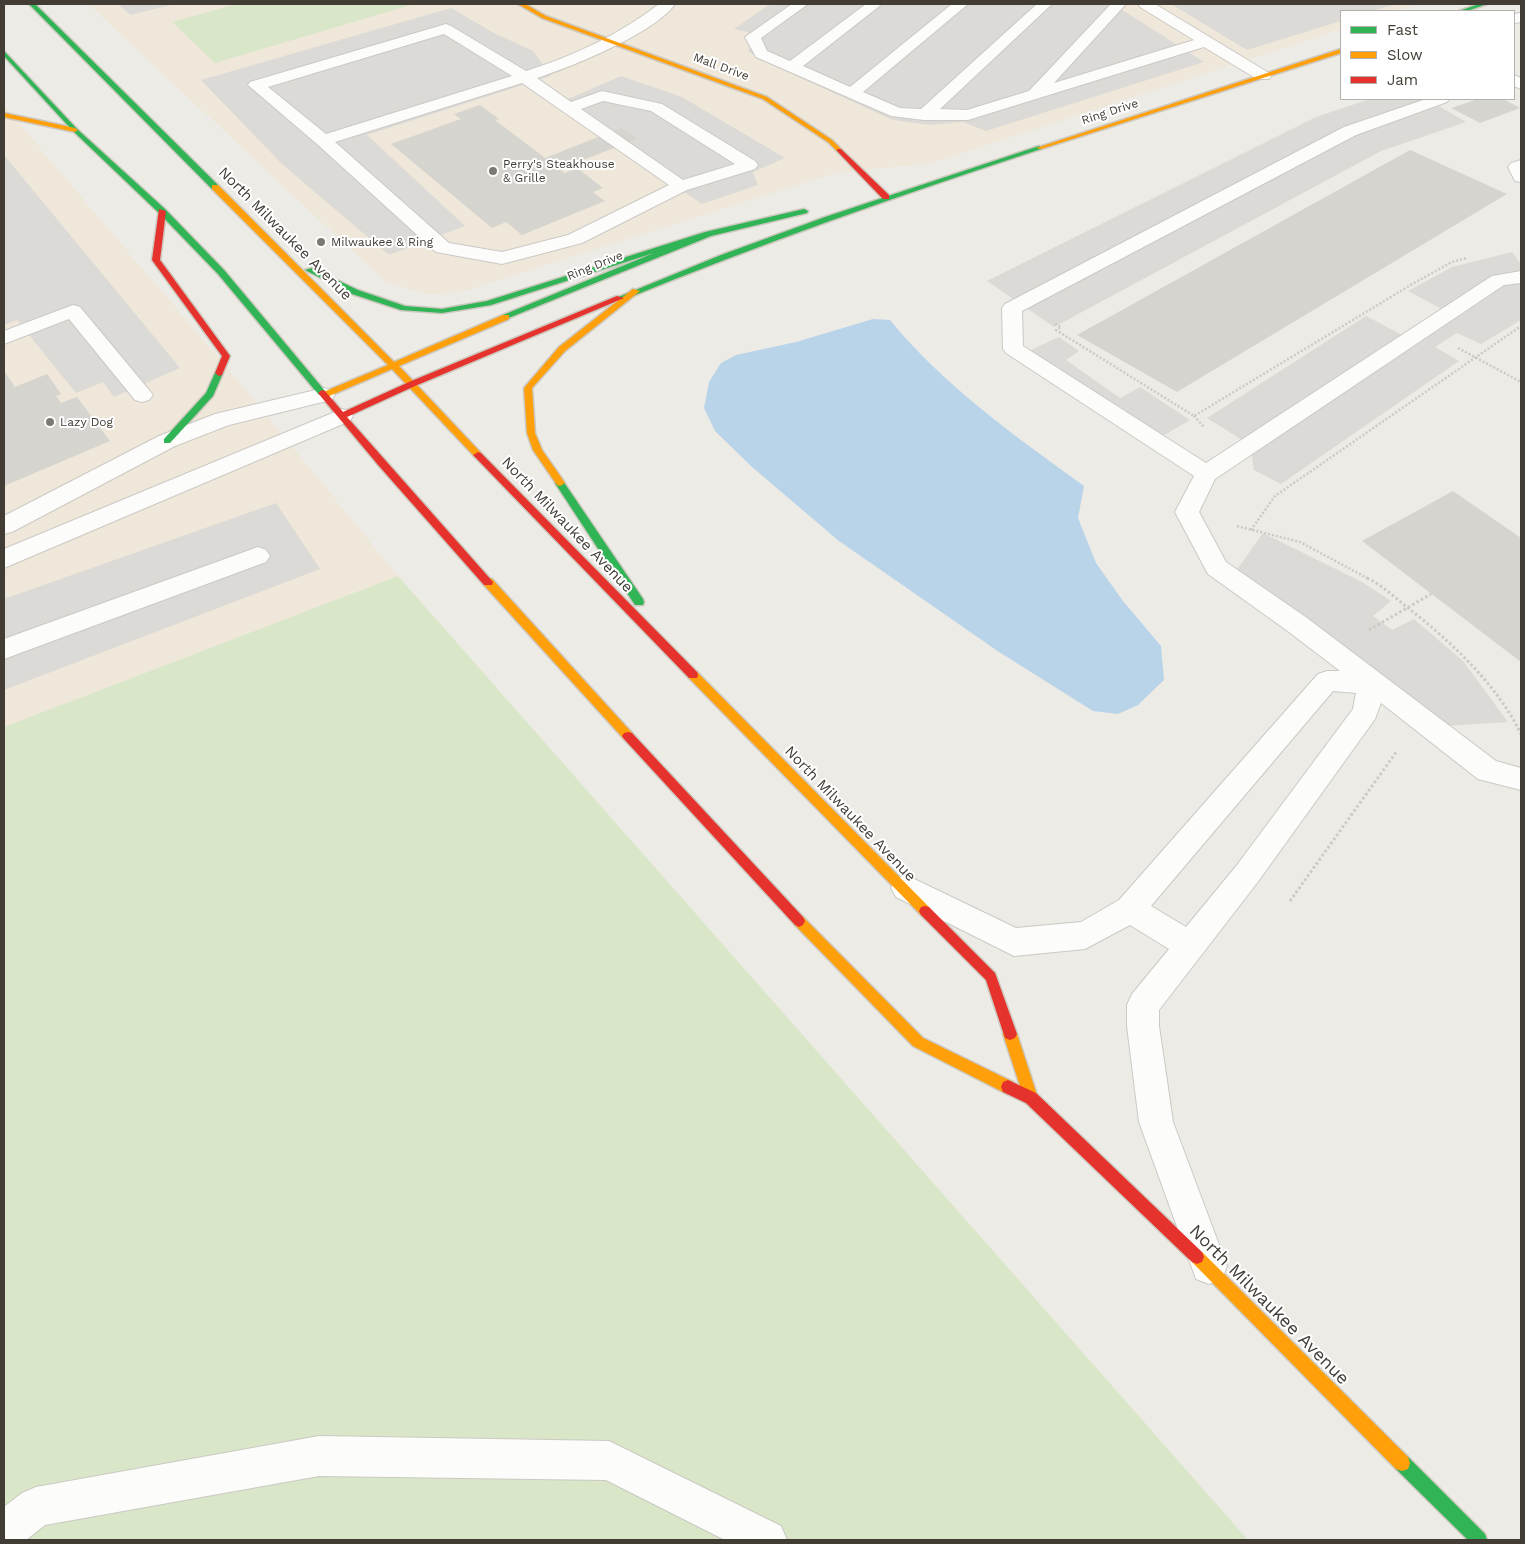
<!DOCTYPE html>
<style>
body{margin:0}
#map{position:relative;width:1525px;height:1544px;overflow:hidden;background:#edebe6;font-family:"Work Sans",sans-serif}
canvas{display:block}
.frame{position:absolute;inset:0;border:5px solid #413c34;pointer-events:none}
.legend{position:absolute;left:1340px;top:10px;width:175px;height:90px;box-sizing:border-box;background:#fff;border:1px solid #b3b1ae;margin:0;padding:6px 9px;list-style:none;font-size:15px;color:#413c34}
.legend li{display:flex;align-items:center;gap:10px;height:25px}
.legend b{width:25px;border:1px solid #b3b1ae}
</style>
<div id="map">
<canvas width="1525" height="1544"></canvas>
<div class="frame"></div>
<ul class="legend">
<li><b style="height:6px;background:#30b455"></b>Fast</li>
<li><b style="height:6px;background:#ff9f0a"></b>Slow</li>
<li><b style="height:6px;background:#e5322d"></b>Jam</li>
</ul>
</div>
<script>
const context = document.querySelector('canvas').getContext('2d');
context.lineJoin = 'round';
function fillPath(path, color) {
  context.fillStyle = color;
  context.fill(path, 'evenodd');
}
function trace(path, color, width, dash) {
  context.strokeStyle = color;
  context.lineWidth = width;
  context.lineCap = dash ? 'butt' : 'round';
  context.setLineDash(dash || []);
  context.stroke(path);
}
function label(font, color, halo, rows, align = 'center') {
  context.font = font + ' "Work Sans",sans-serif';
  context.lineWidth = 4;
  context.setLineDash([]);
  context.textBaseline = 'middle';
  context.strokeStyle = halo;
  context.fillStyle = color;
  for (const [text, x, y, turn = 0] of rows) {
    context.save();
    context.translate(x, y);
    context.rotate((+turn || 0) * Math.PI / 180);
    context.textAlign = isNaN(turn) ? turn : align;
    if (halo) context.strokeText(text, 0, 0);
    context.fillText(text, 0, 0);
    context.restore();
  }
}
fillPath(new Path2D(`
 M88 4H1418L1395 11H1341V29L932 163 835 173 467 290 431 295 386 282Z
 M4 106 255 401 398 576 4 727Z`), '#efe7d9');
fillPath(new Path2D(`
 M237 4H414L215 63 172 22Z
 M398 576 1248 1540H4V727Z`), '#d9e6c7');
fillPath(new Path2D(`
 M118 4H175L130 15Z
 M770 4H1113L1204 62 986 131 963 122 929 125 893 120 772 65 749 52 748 32 734 29Z
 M1171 4H1396L1372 11H1341V21L1247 50Z
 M451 8 492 32 533 51 551 76 367 135 465 226 389 255 282 164 201 80Z
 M621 76 682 97 785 158 753 172 758 185 702 204 554 105Z
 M1370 99H1441L1432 102 1466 122 1381 151 1054 327 987 281 1316 117Z
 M4 155 180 368 114 397 103 382 76 393 17 320 4 325Z
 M1512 252 1521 264V320L1481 344 1457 333 1435 347 1459 361 1281 484 1254 470 1250 445 1207 418 1366 316 1410 339 1449 313 1408 291 1452 267Z
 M1059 337 1079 351 1066 360 1120 398 1140 387 1190 420 1154 441 1022 354Z
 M276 503 320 569 4 690V599Z
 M1263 533 1362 582 1391 601 1373 616 1392 630 1414 619 1463 661 1508 722 1430 727 1231 578Z`), '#dcdad6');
fillPath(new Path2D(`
 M873 319 890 320C944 386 1015 436 1084 486L1078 518 1096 563 1123 601 1161 646 1164 680 1138 705 1118 714 1093 711 999 652 839 541 752 467 715 431 704 408 709 382 721 363 736 355 796 342Z`), '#b9d4e8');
fillPath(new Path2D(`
 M1478 99H1503L1520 108 1480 123 1451 108Z
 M480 105 499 119 495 120 545 158 621 128 637 139 560 169 565 173 577 168 603 188 593 192 605 201 522 235 506 222 492 228 391 144 461 119 454 114Z
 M1410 150 1507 194 1177 392 1077 335Z
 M4 371 15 387 47 374 61 394 56 396 61 403 77 397 110 441 4 486Z
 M1453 491 1521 538V662L1362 541Z`), '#d6d4ce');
const lane = new Path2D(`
 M659 4H675C655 33 571 67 537 78L571 102 602 91 662 104 755 161 758 165 755 169 687 190 582 243 502 264 436 252 317 144 248 85 250 82 446 24 451 26 526 71C574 56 620 34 659 4ZM444 34 512 76 326 134 268 87ZM522 83 669 185 568 235 502 252 449 243 335 142ZM603 101 651 111 735 164 683 180 581 109Z
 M792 4H808L761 38 767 51 790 61 866 4H882L803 66 850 87 952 4H968L863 92 900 108 921 109 1037 4H1052L940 109 967 110 1029 91 1111 4H1126L1054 83 1194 40 1140 7 1138 4H1155L1269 73 1271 76 1269 79H1257L1204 47 968 120H924L891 116 756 57 745 37Z
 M1514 75 1521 78V89L1514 86Z
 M1426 99H1449L1447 102 1356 135 1022 311 1023 346 1206 463 1492 276 1521 271V283L1504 285 1215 479 1199 512 1226 562 1307 618 1496 761 1521 768V790L1478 779 1381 703 1375 719 1257 883 1159 1010V1026L1173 1122 1227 1266 1222 1279 1209 1284 1196 1279 1139 1122 1127 1026V1005L1132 994 1169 949 1130 925 1085 949 1014 956 896 897 891 888 896 879 906 875 1016 928 1081 922 1119 900 1318 674 1327 671H1340L1289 632 1208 574 1175 512 1194 476 1006 353 1003 349 1002 308 1005 304 1344 127ZM1333 691 1356 693 1353 709 1237 865 1186 927 1151 906Z
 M1521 160V182L1515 181 1508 167 1511 163Z
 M73 305 80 307 149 390 153 395 149 400 142 402 135 400 69 319 4 344V331Z
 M324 388 331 390 335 395 331 400 229 425 175 446 12 532 4 534V516L159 436 215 414Z
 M342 409 350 411 353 416 350 421 4 568V549Z
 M258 547 266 550 270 556 266 562 4 659V639Z
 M319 1436 609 1441 781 1526 787 1540H725L606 1480 319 1476 45 1525 26 1540H4V1507L22 1493 36 1487Z`);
const street = new Path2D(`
 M1521 13V22L1514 23V14Z`);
const fast = new Path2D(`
 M29 4H35L218 185V189H212Z
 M1479 4H1487L1467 11H1459Z
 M4 51 77 129 165 209 224 270 325 391V395H319L218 274 159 213 73 131 4 56Z
 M1039 146 1042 148 1041 149C900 195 760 244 623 300L616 298 721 255 825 217Z
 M804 209 808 211 807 213 711 236 506 319 502 317 503 315 654 253 491 305 442 313 401 310 352 294 305 270 312 268 358 290 405 306 442 309 487 301 705 232Z
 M219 370 223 373 213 396 170 443H164V439L206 393 215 373Z
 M560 480 563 481 643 599 644 602 643 605H635L555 483Z
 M1402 1455 1408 1457 1485 1534 1487 1540H1468L1396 1469 1394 1463 1396 1457Z`);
const slow = new Path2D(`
 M518 4H525L546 16 767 97 832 140 842 150 837 151 828 142 763 99 542 18Z
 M1341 49V53L1041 149 1036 148Z
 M4 113 75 128 78 130 75 132 4 117Z
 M212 185H218L394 362 503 315H509V319L399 366 481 453V457H475L392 369 327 397H321V393L388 365 212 189Z
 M633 289 640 291 565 351 532 388 535 433 542 450 565 483 560 486 557 485 533 450 527 433 524 388 559 347Z
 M488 578 492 579 632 733 634 736 632 739H624L484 585 483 582Z
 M693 671 697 672 929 907 931 911 929 915 925 916 921 915 689 678 688 675Z
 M799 915 803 917 923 1038 1013 1082 1015 1087 1013 1092 1008 1094 1003 1092 913 1046 795 925 793 921 795 917Z
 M1010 1028 1015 1030 1017 1034 1038 1098 1036 1103 1031 1105 1026 1103 1024 1098 1003 1034 1005 1030Z
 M1197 1250 1202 1252 1408 1457 1410 1463 1408 1469 1402 1471 1396 1469 1192 1262 1190 1257 1192 1252Z`);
const jam = new Path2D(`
 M837 149H841L889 195V199H883L837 151Z
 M159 209 166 211 160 260 230 356 222 375 219 376 215 373 222 356 152 260Z
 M617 296 624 298 415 386 347 417 493 582 492 585H484L379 466 318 393 322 390 325 391 343 412 409 382Z
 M478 452 481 453 697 672 698 675 697 678H689L475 457 473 455Z
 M628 732 632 733 803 917 805 921 803 925 799 927 795 925 624 739 622 736 624 733Z
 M925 906 929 907 995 973 1017 1034 1015 1038 1010 1040 1005 1038 986 980 921 915 919 911 921 907Z
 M1008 1080 1036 1093 1202 1252 1204 1257 1202 1262 1197 1264 1192 1262 1026 1103 1003 1092 1001 1087 1003 1082Z`);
trace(lane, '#cbc9c4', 2);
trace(street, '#cbc9c4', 2);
trace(fast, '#ccc8be', 3);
trace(slow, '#ccc8be', 3);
trace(jam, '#ccc8be', 3);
trace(new Path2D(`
 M1055 324 1061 327 1056 330 1194 416 1414 283 1452 262 1467 258
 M1458 348 1521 382
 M1194 416 1204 427
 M1237 526 1300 542 1369 579
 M1251 530 1275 496 1521 326`), '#cbcac6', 2.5, [2, 2]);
trace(new Path2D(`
 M1367 578C1382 585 1394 597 1407 607 1450 641 1497 684 1521 734
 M1369 630 1431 594
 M1290 901 1397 751`), '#cbcac6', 3, [2.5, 2.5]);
fillPath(lane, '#fcfcfb');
fillPath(street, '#fcfcfb');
fillPath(fast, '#30b455');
fillPath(slow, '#ff9f0a');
fillPath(jam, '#e5322d');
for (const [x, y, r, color] of [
 [493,171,5,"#7d7972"],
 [321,242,5,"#7d7972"],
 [50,422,5,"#7d7972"]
]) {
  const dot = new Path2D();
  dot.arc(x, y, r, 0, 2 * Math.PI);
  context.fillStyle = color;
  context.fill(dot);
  trace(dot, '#fff', 2);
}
label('12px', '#413c34', '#fff', [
 ["Mall Drive",721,67,20],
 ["Ring Drive",1110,112,-18],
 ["Ring Drive",595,266,-22]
]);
label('12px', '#413c34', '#fff', [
 ["Perry's Steakhouse",503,164],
 ["& Grille",503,178],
 ["Milwaukee & Ring",331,242],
 ["Lazy Dog",60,422]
], 'left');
label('15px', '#413c34', '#fff', [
 ["North Milwaukee Avenue",285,234,45],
 ["North Milwaukee Avenue",567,525,46],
 ["North Milwaukee Avenue",850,814,46]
]);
label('18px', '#413c34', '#fff', [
 ["North Milwaukee Avenue",1269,1305,45]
]);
</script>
